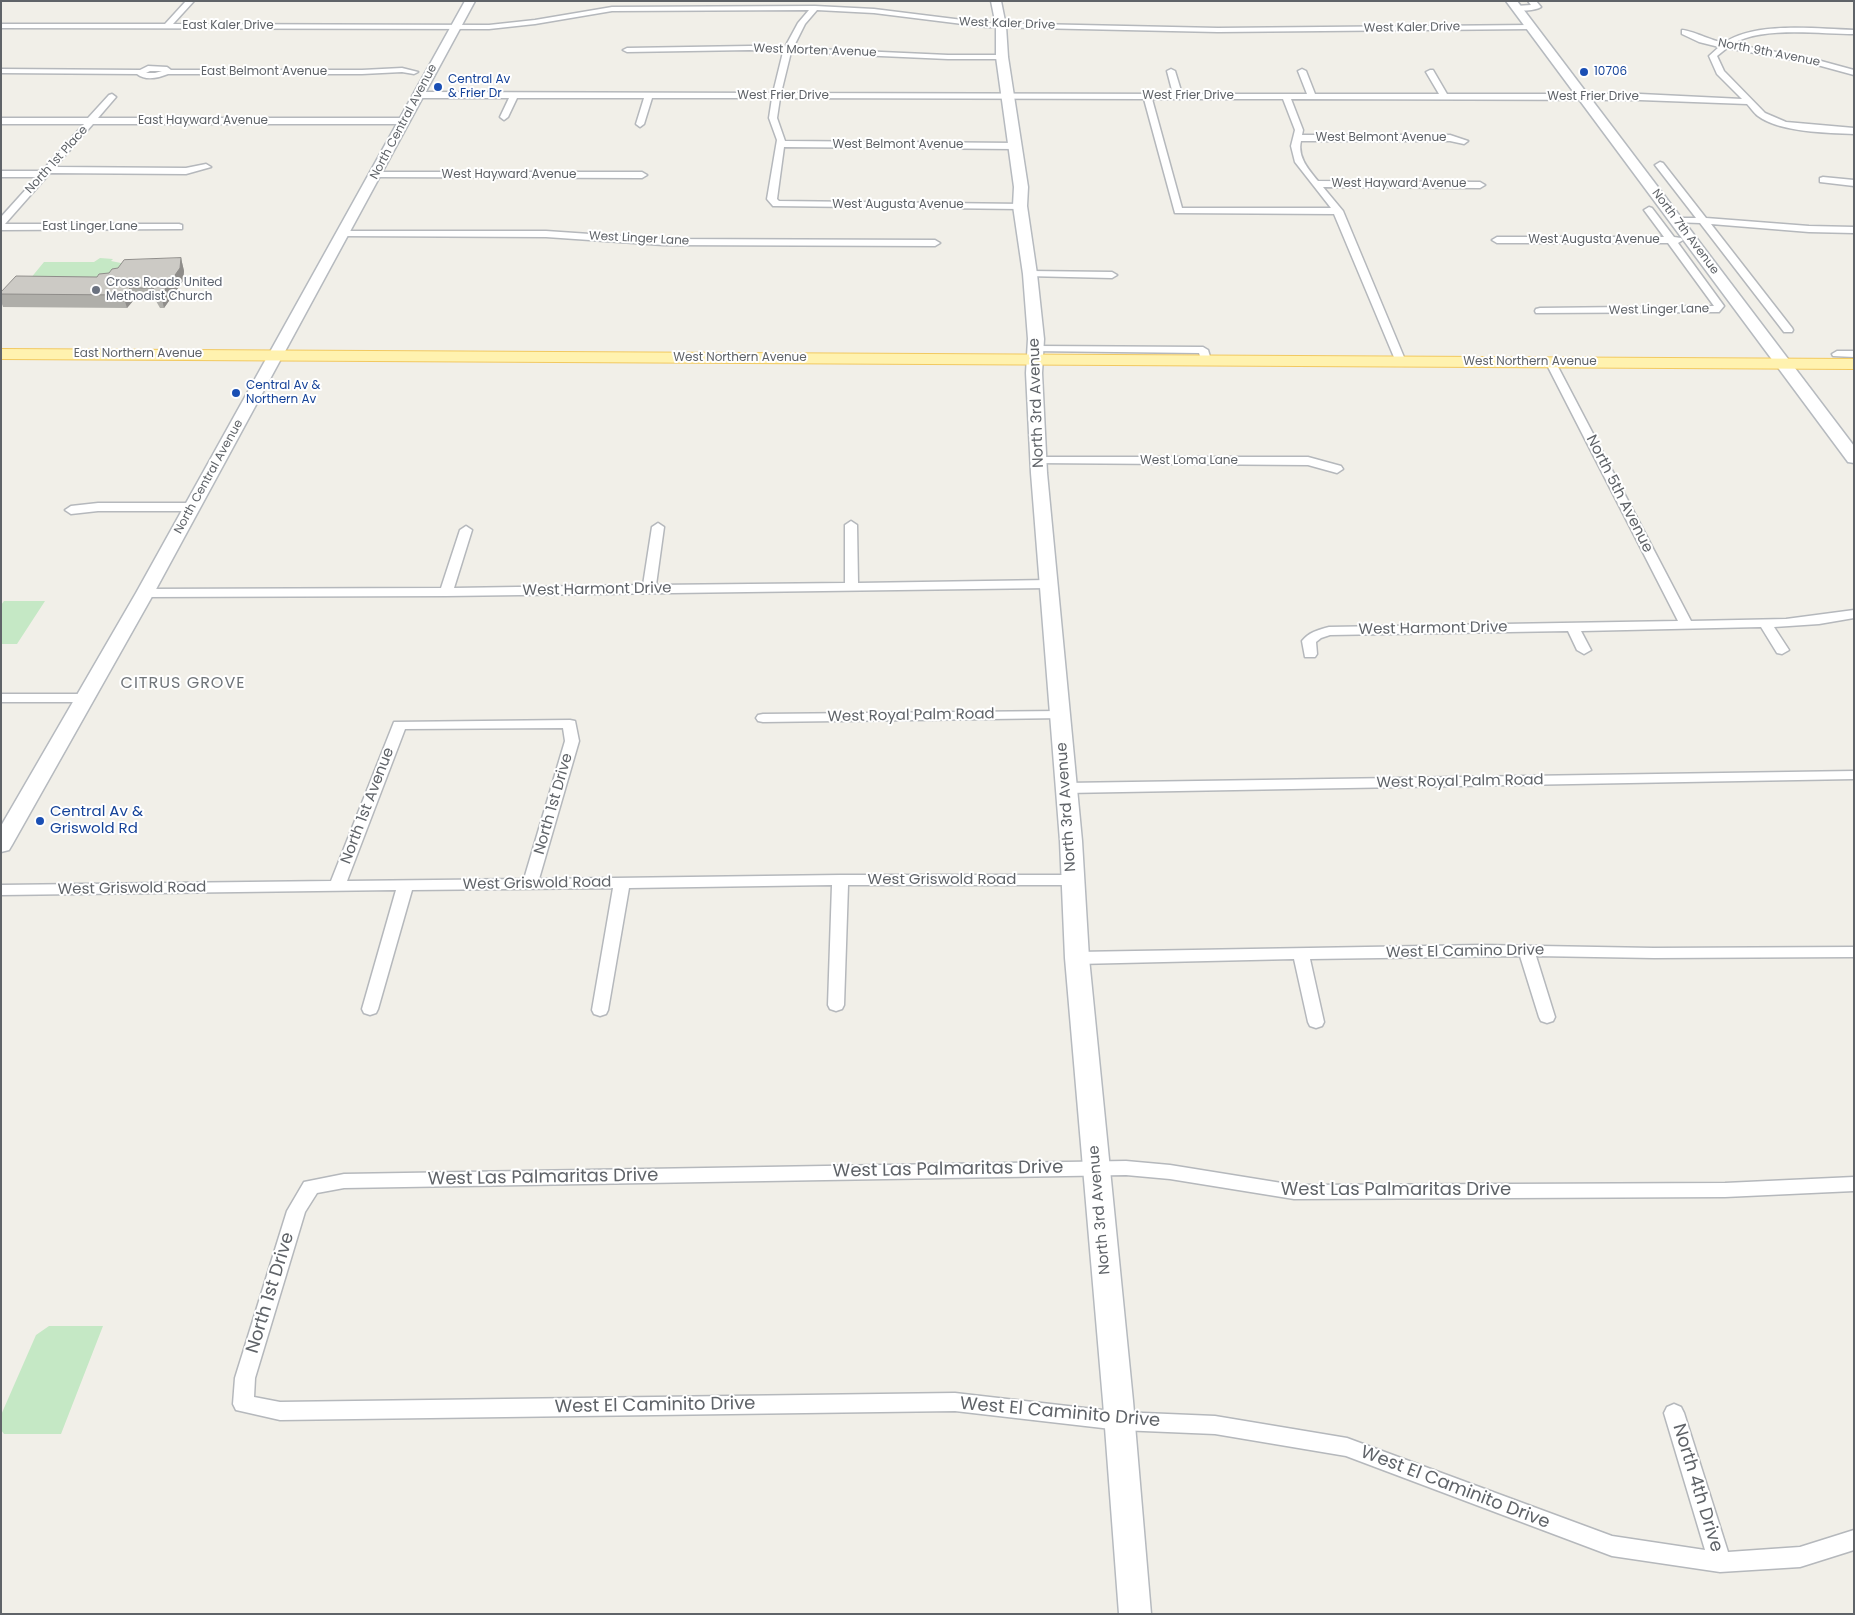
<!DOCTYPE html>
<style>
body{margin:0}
#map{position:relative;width:1855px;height:1615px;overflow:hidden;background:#f1efe8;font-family:Poppins,sans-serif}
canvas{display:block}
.frame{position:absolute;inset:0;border:2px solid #5f6368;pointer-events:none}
</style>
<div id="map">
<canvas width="1855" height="1615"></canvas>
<div class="frame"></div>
</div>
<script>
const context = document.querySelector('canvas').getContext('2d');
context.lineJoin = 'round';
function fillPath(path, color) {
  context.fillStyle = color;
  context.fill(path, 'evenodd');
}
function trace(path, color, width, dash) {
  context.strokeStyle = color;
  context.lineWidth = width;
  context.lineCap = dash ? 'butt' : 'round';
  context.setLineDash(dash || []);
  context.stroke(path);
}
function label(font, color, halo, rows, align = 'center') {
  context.font = font + ' Poppins,sans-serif';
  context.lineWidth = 4;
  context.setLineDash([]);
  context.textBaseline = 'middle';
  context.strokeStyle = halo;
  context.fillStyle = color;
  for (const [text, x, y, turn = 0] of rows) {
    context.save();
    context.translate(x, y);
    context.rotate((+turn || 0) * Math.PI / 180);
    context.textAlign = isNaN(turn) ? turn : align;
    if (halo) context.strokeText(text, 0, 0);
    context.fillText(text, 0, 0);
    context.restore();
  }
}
fillPath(new Path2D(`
 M100 258 113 259 111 261 126 264 110 275 99 277 30 279 44 262H94Z
 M4 601H45L17 644H1V605Z
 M49 1326H103L61 1434H4L1 1430V1415L36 1335Z`), '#c5e8c5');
const street = new Path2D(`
 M186 1H194L173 24 489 25 535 20 612 7 815 6 874 9 987 23 1218 28 1531 25 1535 27 1531 29 1218 32 987 27 874 13 817 10 805 24 793 48 948 55H1002L1006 57 1002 59H948L791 52 781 93 1173 94 1167 71 1171 69 1175 71 1182 94H1307L1298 71 1302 69 1306 71 1315 94H1439L1426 72 1430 70H1433L1447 94H1640L1742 99 1717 74 1709 56 1719 47 1699 42 1682 34V30C1690 30 1713 41 1724 43 1755 21 1817 29 1854 30V34C1819 34 1762 26 1732 44L1810 58 1854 70V75L1810 63 1727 48 1717 56 1724 71 1765 113 1786 122 1854 128V134C1828 133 1779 132 1758 116 1754 113 1751 108 1747 104L1640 100 1291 99 1303 130 1302 135H1450L1468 141 1464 144 1450 141H1301C1297 157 1309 170 1318 181L1480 182 1485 185 1480 188 1323 187 1343 211 1406 362 1401 365 1396 362 1334 214 1175 213 1144 99 780 98 777 118 785 141 1016 143 1020 146 1016 149 784 147 777 199 779 201 1023 204V208L1020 209 773 206 767 199 777 140 769 118 772 98H652L644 124 640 127 636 124 644 98H517L508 117 504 120 500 117 509 98H419L415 95 419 92 773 93 783 52 750 50 627 52 623 50 627 48 750 46 785 47 798 23 809 10 612 11 535 24 489 29 1 28V24H165ZM1152 99H1283L1295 130 1291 146 1295 162 1331 208H1182Z
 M1528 1H1536L1541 7C1535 11 1518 12 1512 8L1516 6 1531 5Z
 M148 66 167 67 171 70H362L402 68 418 72 414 74 402 72 362 74H168C158 78 146 81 137 74L1 73V69L140 70ZM150 71H162L155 73H146Z
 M112 94 116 97 98 118H405L409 121 405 124H93L55 167 186 168 206 164 211 167 186 174 50 173 5 224H179L182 225V229L1 230V217L37 177H1V171H42L84 124H1V118H88L109 95Z
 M1660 162 1663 163 1706 218 1809 226 1854 227V233L1809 232 1711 224 1792 328 1793 330 1792 332H1784L1700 223 1673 222V218H1696L1655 165Z
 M375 172H642L647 175 642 178 372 177 370 175Z
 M1823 177 1854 180V186L1820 182V178Z
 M1649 207 1652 208 1674 237 1681 238 1683 240 1678 243 1724 306 1719 312 1536 313 1535 311 1536 309 1540 308 1714 306 1668 243H1497L1492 240 1497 237H1664L1644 210Z
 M343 231H546L663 239 935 240 940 243 935 246 663 245 546 237 340 236V232Z
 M1030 271 1112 272 1117 275 1112 278 1026 276 1025 274Z
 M1036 346 1203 347 1208 350 1211 360 1206 363 1202 362 1199 353 1032 351 1031 349Z
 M1837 351H1854V357L1833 356 1832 354Z
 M1551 360 1556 363 1691 621 1786 619 1854 610V618L1819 624 1774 627 1789 650 1782 654 1777 653 1761 627 1581 631 1591 650 1584 654 1577 650 1568 631 1330 635 1321 638 1316 642 1317 654 1315 657H1305L1302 641C1309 632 1318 630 1329 627L1678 621 1546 363Z
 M1039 457H1308L1341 466 1343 469 1337 473 1308 465 1035 463 1033 461Z
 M98 503H193L199 507 193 511H98L71 514 65 510 71 506Z
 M851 521 857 525 858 583 1049 580 1055 584 1049 588 446 596 145 597 138 593 145 589 441 588 460 530 466 526 472 530 454 588 643 585 652 527 658 523 664 527 656 585 845 583V525Z
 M1 694H85L92 698 85 702H1Z
 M1060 711 1065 712 1067 715 1065 718 763 722 758 721 756 718 758 715 763 714Z
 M570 720 575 721 579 741 539 879 840 875H1072L1078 876 1080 880 1078 884 1072 885H848L844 1005 842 1009 836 1011 830 1009 828 1005 832 885 629 888 608 1010 606 1014 600 1016 594 1014 592 1010 613 888 412 890 378 1009 376 1013 370 1015 364 1013 362 1009 396 890 1 895V885L331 881 394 722ZM563 728 565 741 524 879 347 881 405 729Z
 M1854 771V779L1066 793 1061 791 1059 788 1061 785 1066 783Z
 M1482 945 1654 948 1854 947V957L1654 958 1536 956 1555 1017 1553 1021 1547 1023 1541 1021 1539 1017 1520 956 1310 959 1324 1022 1322 1026 1316 1028 1310 1026 1308 1022 1294 959 1077 964 1071 962 1069 958 1071 954 1077 952Z
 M1126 1161 1170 1165 1294 1185 1725 1183 1854 1177V1191L1725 1197 1294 1199 1170 1179 1126 1175 344 1188 317 1193 305 1212 255 1378 254 1397 280 1402 955 1393 1120 1412 1215 1416 1347 1438 1612 1536 1705 1550 1664 1413 1667 1407 1674 1404 1681 1407 1684 1413 1728 1552 1800 1547 1854 1530V1550L1800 1567 1720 1572 1612 1556 1346 1456 1215 1434 1120 1430 955 1411 280 1420 236 1410 233 1404 235 1378 287 1211 304 1182 344 1174Z`);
const secondary = new Path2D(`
 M465 1H475L154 593 12 845 9 850 1 852V826L136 593Z
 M991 1H1001L1006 26 1008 57 1028 187 1027 206 1037 274 1044 339 1042 373 1047 473 1082 841 1089 958 1133 1401 1151 1614H1119L1103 1401 1065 958 1060 841 1031 473 1026 373 1028 339 1023 274 1013 206 1014 187 996 57V26Z
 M1506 1H1517L1854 446V463L1848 462Z`);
const primary = new Path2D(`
 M1 349 1854 359V369L1 359Z`);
trace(street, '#b5b8bc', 3);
trace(secondary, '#b6babf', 3);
trace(primary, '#f2c960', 2);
fillPath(street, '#fff');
fillPath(secondary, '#fff');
fillPath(primary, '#fff2af');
fillPath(new Path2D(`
 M181 258 184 271 183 281 164 308H160L156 301H133L127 308 3 307 1 301V292L97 277 109 273Z`), '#afaea9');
fillPath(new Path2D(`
 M181 258 184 271 183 281 164 308 161 295Z
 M130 288 133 301 127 308 123 295Z`), '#8f8d8a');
const building = new Path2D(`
 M181 258 180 268 161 295H157L153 288H130L123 295 1 294V292L16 276 97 277 99 274 109 273 112 269 118 268 124 260Z`);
fillPath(building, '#cccac5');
trace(building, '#8f8d8a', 1);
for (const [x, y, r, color] of [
 [1584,72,5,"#1a4fb4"],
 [438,87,5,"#1a4fb4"],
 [96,290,5,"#6b7280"],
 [236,393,5,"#1a4fb4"],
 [40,821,5,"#1a4fb4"]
]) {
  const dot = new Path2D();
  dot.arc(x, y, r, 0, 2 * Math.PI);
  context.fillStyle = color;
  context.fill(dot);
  trace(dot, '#fff', 2);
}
label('12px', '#5f6368', '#fff', [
 ["West Kaler Drive",1007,24,2],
 ["East Kaler Drive",228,26],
 ["West Kaler Drive",1412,28,-1],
 ["West Morten Avenue",815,51,2],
 ["North 9th Avenue",1769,53,11],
 ["East Belmont Avenue",264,72],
 ["West Frier Drive",783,96],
 ["West Frier Drive",1188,96],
 ["West Frier Drive",1593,97],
 ["East Hayward Avenue",203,121],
 ["North Central Avenue",404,122,-62],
 ["West Belmont Avenue",1381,138],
 ["West Belmont Avenue",898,145],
 ["North 1st Place",57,160,-48],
 ["West Hayward Avenue",509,175],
 ["West Hayward Avenue",1399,184],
 ["West Augusta Avenue",898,205],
 ["East Linger Lane",90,227],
 ["North 7th Avenue",1685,232,53],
 ["West Linger Lane",639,239,3],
 ["West Augusta Avenue",1594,240],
 ["West Linger Lane",1659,310,-1],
 ["East Northern Avenue",138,354],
 ["West Northern Avenue",740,358],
 ["West Northern Avenue",1530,362],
 ["West Loma Lane",1189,461],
 ["North Central Avenue",209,477,-61]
]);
label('12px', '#164399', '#fff', [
 ["10706",1594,72],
 ["Central Av",448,80],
 ["& Frier Dr",448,94],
 ["Central Av &",246,386],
 ["Northern Av",246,400]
], 'left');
label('12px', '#5b616d', '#fff', [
 ["Cross Roads United",106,283],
 ["Methodist Church",106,297]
], 'left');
label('15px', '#5f6368', '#fff', [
 ["North 3rd Avenue",1037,403,-92],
 ["North 5th Avenue",1619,494,63],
 ["West Harmont Drive",597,590,-1],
 ["West Harmont Drive",1433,629,-1],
 ["West Royal Palm Road",911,716,-1],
 ["West Royal Palm Road",1460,782,-1],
 ["North 1st Drive",554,804,-74],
 ["North 1st Avenue",368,806,-69],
 ["North 3rd Avenue",1067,807,-94],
 ["West Griswold Road",942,880],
 ["West Griswold Road",537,884,-1],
 ["West Griswold Road",132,889,-1],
 ["West El Camino Drive",1465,952,-1],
 ["North 3rd Avenue",1100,1210,-95]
]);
label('15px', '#164399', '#fff', [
 ["Central Av &",50,812],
 ["Griswold Rd",50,829]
], 'left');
context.letterSpacing = '1px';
label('16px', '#70757a', '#fff', [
 ["CITRUS GROVE",183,684]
]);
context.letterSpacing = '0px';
label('18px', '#5f6368', '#fff', [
 ["West Las Palmaritas Drive",948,1170,-1],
 ["West Las Palmaritas Drive",543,1178,-1],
 ["West Las Palmaritas Drive",1396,1190],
 ["North 1st Drive",271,1293,-73],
 ["West El Caminito Drive",655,1406,-1],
 ["West El Caminito Drive",1060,1413,5],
 ["West El Caminito Drive",1455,1488,21],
 ["North 4th Drive",1697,1488,73]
]);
</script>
